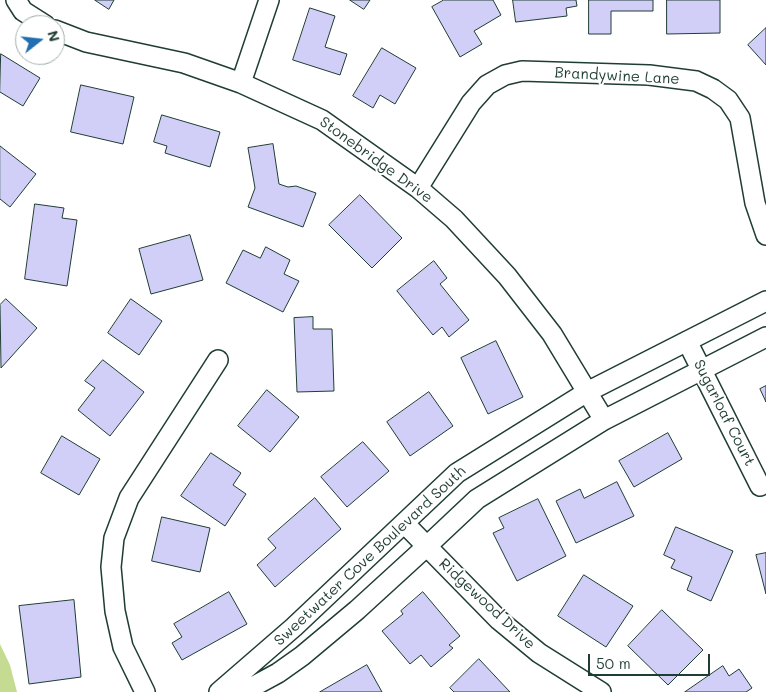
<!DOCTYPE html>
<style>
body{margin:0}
#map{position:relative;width:766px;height:692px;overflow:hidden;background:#fff;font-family:Mali,sans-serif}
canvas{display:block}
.north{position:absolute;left:15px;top:15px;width:50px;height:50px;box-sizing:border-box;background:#fff;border:1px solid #a5b1ae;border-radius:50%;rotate:74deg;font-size:14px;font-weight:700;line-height:20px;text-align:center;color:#1f3d34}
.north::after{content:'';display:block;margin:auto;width:18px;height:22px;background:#1f6fb2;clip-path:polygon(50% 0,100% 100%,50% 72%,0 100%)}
.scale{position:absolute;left:588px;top:654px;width:122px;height:22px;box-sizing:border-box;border:2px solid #1f3d34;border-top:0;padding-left:6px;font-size:15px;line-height:18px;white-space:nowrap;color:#1f3d34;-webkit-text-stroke:4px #fff;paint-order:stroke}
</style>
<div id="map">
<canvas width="766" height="692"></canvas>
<div class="north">N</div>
<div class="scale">50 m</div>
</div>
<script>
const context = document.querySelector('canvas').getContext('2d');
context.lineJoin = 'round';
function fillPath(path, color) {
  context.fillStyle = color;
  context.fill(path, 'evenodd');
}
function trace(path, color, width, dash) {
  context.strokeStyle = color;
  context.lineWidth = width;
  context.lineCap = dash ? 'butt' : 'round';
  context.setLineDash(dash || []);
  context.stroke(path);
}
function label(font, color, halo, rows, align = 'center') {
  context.font = font + ' Mali,sans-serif';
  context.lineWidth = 4;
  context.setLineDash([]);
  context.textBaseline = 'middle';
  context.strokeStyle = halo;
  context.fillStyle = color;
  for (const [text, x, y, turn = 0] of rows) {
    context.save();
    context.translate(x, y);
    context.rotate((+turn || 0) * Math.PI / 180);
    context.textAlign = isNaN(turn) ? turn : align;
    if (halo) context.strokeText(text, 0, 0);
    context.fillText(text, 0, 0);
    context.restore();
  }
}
fillPath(new Path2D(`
 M0 644 10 665 17 692H0Z`), '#c4db91');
const building = new Path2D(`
 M95 0H114L109 9Z
 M350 0H370L364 9Z
 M444 0H493L501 15 474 31 482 44 460 57 432 7Z
 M513 0H576L577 6 566 8 567 16 516 22Z
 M589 0H653V11H611V34H589Z
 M667 0H720V33L667 34Z
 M310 8 335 16 325 47 347 54 340 75 293 60Z
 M766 28V65L748 45Z
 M382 48 416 68 395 104 380 95 373 108 353 96Z
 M1 54 40 78 23 106 0 92Z
 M81 85 134 97 123 144 71 132Z
 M162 115 220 132 210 167 165 153 167 146 154 142Z
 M273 144 279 184 288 187 296 186 316 193 303 227 248 207 255 188 248 148Z
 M0 146 36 174 10 207 0 199Z
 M360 195 402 238 372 268 329 225Z
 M35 204 64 208 62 218 77 220 67 286 25 279Z
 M190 235 203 280 151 294 139 249Z
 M266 247 290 260 284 274 299 281 283 312 226 283 243 250 260 258Z
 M434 261 447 278 440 284 469 320 449 337 442 327 433 335 397 291Z
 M6 299 37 328 1 368 0 305Z
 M131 299 162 321 139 355 108 333Z
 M313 317V329H332L334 391 297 392 294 318Z
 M496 341 523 397 488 414 461 358Z
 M103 360 144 392 110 436 78 410 95 388 85 381Z
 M766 386V402L760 389Z
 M267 390 299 417 270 452 238 426Z
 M429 392 453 426 410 456 387 422Z
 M668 433 682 459 634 487 619 461Z
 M62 436 100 459 79 495 41 473Z
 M363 442 389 471 347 507 321 477Z
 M211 453 241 473 233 485 246 494 225 526 181 496Z
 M617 482 634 516 576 543 556 501 580 489 584 498Z
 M315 498 341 529 275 587 257 565 276 548 268 539Z
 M538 499 566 556 517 581 493 533 504 528 499 518Z
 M162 517 210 528 200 572 152 561Z
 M676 527 733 551 711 601 687 590 692 577 671 568 675 560 664 555Z
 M766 553V594L756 555Z
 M584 575 633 606 606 647 558 616Z
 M229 592 247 624 182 660 172 643 182 637 174 624Z
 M423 592 460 636 449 645 453 648 431 667 421 655 410 664 382 631 403 614 401 611Z
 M74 600 81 677 29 684 19 606Z
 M662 610 703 650 668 685 628 646Z
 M479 659 510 692H454L450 688Z
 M367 665 382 692H320Z
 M723 666 729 676 739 669 752 688 746 692H685Z`);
fillPath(building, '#d1cff8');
trace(building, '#1f3d34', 1);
const minor = new Path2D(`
 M16 0 23 11 45 25
 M55 30 86 42 184 63 241 83 322 120 418 188 454 219 507 276 552 334 604 420
 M241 83 269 0
 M418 188 471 103 487 85 505 75 522 71 649 75 696 81 713 89 728 100 740 118 755 203 766 235
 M687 341 760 486
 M405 524 499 620 539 653 601 692
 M145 692 123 647 115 611 111 567 114 538 129 498 218 360
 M219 692 294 627 457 473 587 392 766 301
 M243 692 278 673 302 656 357 610 426 547 477 499 604 420 766 337`);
trace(minor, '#1f3d34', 22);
trace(minor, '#fff', 19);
label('15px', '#1f3d34', '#fff', [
 ["Brandywine Lane",617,76,3],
 ["Stonebridge Drive",376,160,36],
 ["Sugarloaf Court",724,413,63],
 ["Sweetwater Cove Boulevard South",370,556,-43],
 ["Ridgewood Drive",487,604,43]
]);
</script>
